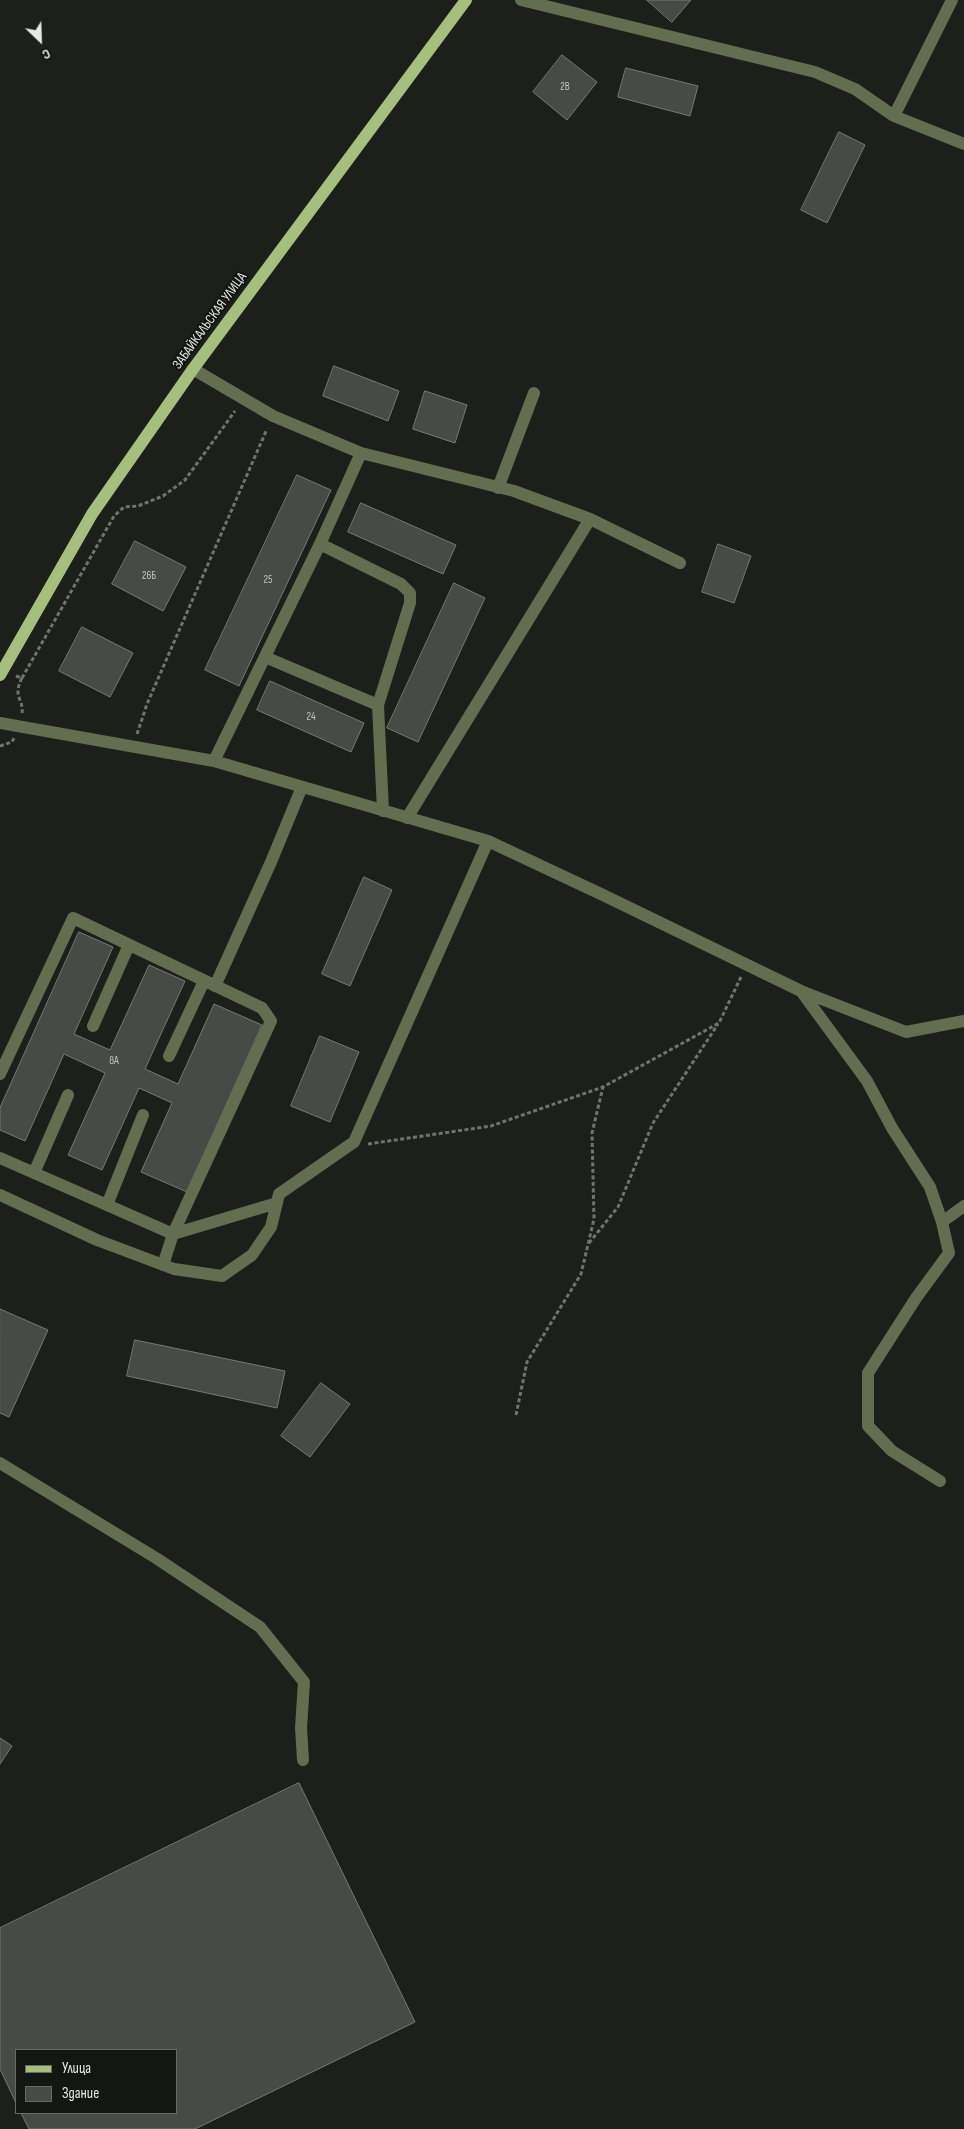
<!DOCTYPE html>
<meta charset="utf-8">
<style>
body{margin:0}
#map{position:relative;width:964px;height:2129px;overflow:hidden;background:#1d1f1a;font-family:"Sofia Sans Condensed",sans-serif}
canvas{display:block}
.legend{position:absolute;left:15px;top:2049px;width:162px;height:65px;box-sizing:border-box;background:#141611;border:1px solid #696a66;margin:0;padding:6px 9px;list-style:none;font-size:15px;color:#e8e9e5}
.legend li{display:flex;align-items:center;gap:10px;height:25px}
.legend b{width:25px;border:1px solid #696a66}
.north{position:absolute;left:15px;top:15px;width:50px;height:50px;-webkit-text-stroke:4px #141611;paint-order:stroke;rotate:156deg;font-size:14px;font-weight:700;line-height:20px;text-align:center;color:#e8e9e5}
.north::after{content:'';display:block;margin:auto;width:18px;height:22px;background:#e8e9e5;clip-path:polygon(50% 0,100% 100%,50% 72%,0 100%)}
</style>
<div id="map">
<canvas width="964" height="2129"></canvas>
<ul class="legend">
<li><b style="height:6px;background:#a7bf7e"></b>Улица</li>
<li><b style="height:14px;background:#484b45"></b>Здание</li>
</ul>
<div class="north">С</div>
</div>
<script>
const context = document.querySelector('canvas').getContext('2d');
context.lineJoin = 'round';
function fillPath(path, color) {
  context.fillStyle = color;
  context.fill(path, 'evenodd');
}
function trace(path, color, width, dash) {
  context.strokeStyle = color;
  context.lineWidth = width;
  context.lineCap = dash ? 'butt' : 'round';
  context.setLineDash(dash || []);
  context.stroke(path);
}
function label(font, color, halo, rows, align = 'center') {
  context.font = font + ' "Sofia Sans Condensed",sans-serif';
  context.lineWidth = 4;
  context.setLineDash([]);
  context.textBaseline = 'middle';
  context.strokeStyle = halo;
  context.fillStyle = color;
  for (const [text, x, y, turn = 0] of rows) {
    context.save();
    context.translate(x, y);
    context.rotate((+turn || 0) * Math.PI / 180);
    context.textAlign = isNaN(turn) ? turn : align;
    if (halo) context.strokeText(text, 0, 0);
    context.fillText(text, 0, 0);
    context.restore();
  }
}
const building = new Path2D(`
 M647 0H691L672 22Z
 M562 55 597 82 567 120 533 92Z
 M626 68 698 86 690 116 618 97Z
 M839 132 865 145 827 223 801 210Z
 M334 366 399 391 388 421 323 396Z
 M425 391 467 405 455 443 413 429Z
 M297 475 331 490 239 686 205 670Z
 M361 503 456 545 443 574 348 532Z
 M135 541 186 567 163 611 112 584Z
 M718 544 751 556 734 603 702 592Z
 M454 583 485 598 418 742 387 728Z
 M82 627 133 653 110 697 59 671Z
 M270 681 364 723 351 752 257 710Z
 M364 877 392 890 350 986 322 974Z
 M79 932 113 947 74 1034 110 1050 149 965 185 981 145 1069 178 1084 214 1004 262 1025 187 1192 141 1172 172 1103 139 1088 102 1170 68 1155 105 1073 64 1054 25 1141 0 1130V1108Z
 M320 1036 359 1052 330 1122 291 1106Z
 M0 1309 48 1330 9 1417 0 1413Z
 M135 1340 285 1371 277 1408 127 1376Z
 M321 1383 350 1404 310 1457 281 1436Z
 M0 1738 12 1746 0 1764Z
 M299 1783 415 2022 195 2129H29L21 2113H176V2050H16V2103L0 2069V1928Z`);
fillPath(building, '#484b45');
trace(building, '#777a73', 1);
trace(new Path2D(`
 M16 676 22 678C12 697 24 699 22 713
 M22 678 114 516 124 507 138 506 163 496 185 480 235 411
 M137 734 147 704 267 429
 M0 746 12 742 14 738
 M368 1144 491 1126 603 1087 719 1023 741 977
 M589 1243 618 1207 653 1123 718 1024
 M516 1415 527 1362 581 1274 594 1219 592 1133 603 1087`), '#72736f', 3, [4, 2.5]);
trace(new Path2D(`
 M521 0 815 72 855 89 894 116 964 144
 M894 116 952 0
 M193 369 273 416 361 453 514 491 590 519 407 818
 M361 453 320 544 401 584 410 593V603L378 705 383 811
 M498 488 534 393
 M590 519 680 563
 M265 657 378 705
 M0 723 214 761 488 841 603 895 801 991 906 1032 964 1021
 M214 761 320 544
 M215 986 271 862 302 787
 M801 991 867 1081 892 1128 930 1187 942 1222 964 1206
 M93 1026 129 945
 M169 1056 204 981
 M0 1074 73 918 262 1008 271 1021 173 1234 163 1265
 M0 1158 173 1234 277 1203
 M34 1173 68 1095
 M0 1195 97 1240 174 1269 222 1276 252 1255 271 1227 279 1194 354 1142 488 841
 M107 1205 143 1115
 M0 1463 156 1558 260 1627 304 1682 301 1728 303 1760
 M940 1481 892 1451 868 1426V1373L916 1298 949 1253 942 1222`), '#626e4f', 12);
trace(new Path2D(`
 M0 675 92 514 193 369 466 0`), '#a7bf7e', 12);
label('11px', '#c0c2bd', null, [
 ["2В",565,87],
 ["26Б",149,576],
 ["25",268,580],
 ["24",311,717],
 ["8А",114,1061]
]);
label('14px', '#e8e9e5', '#141611', [
 ["ЗАБАЙКАЛЬСКАЯ УЛИЦА",210,321,-54]
]);
</script>
